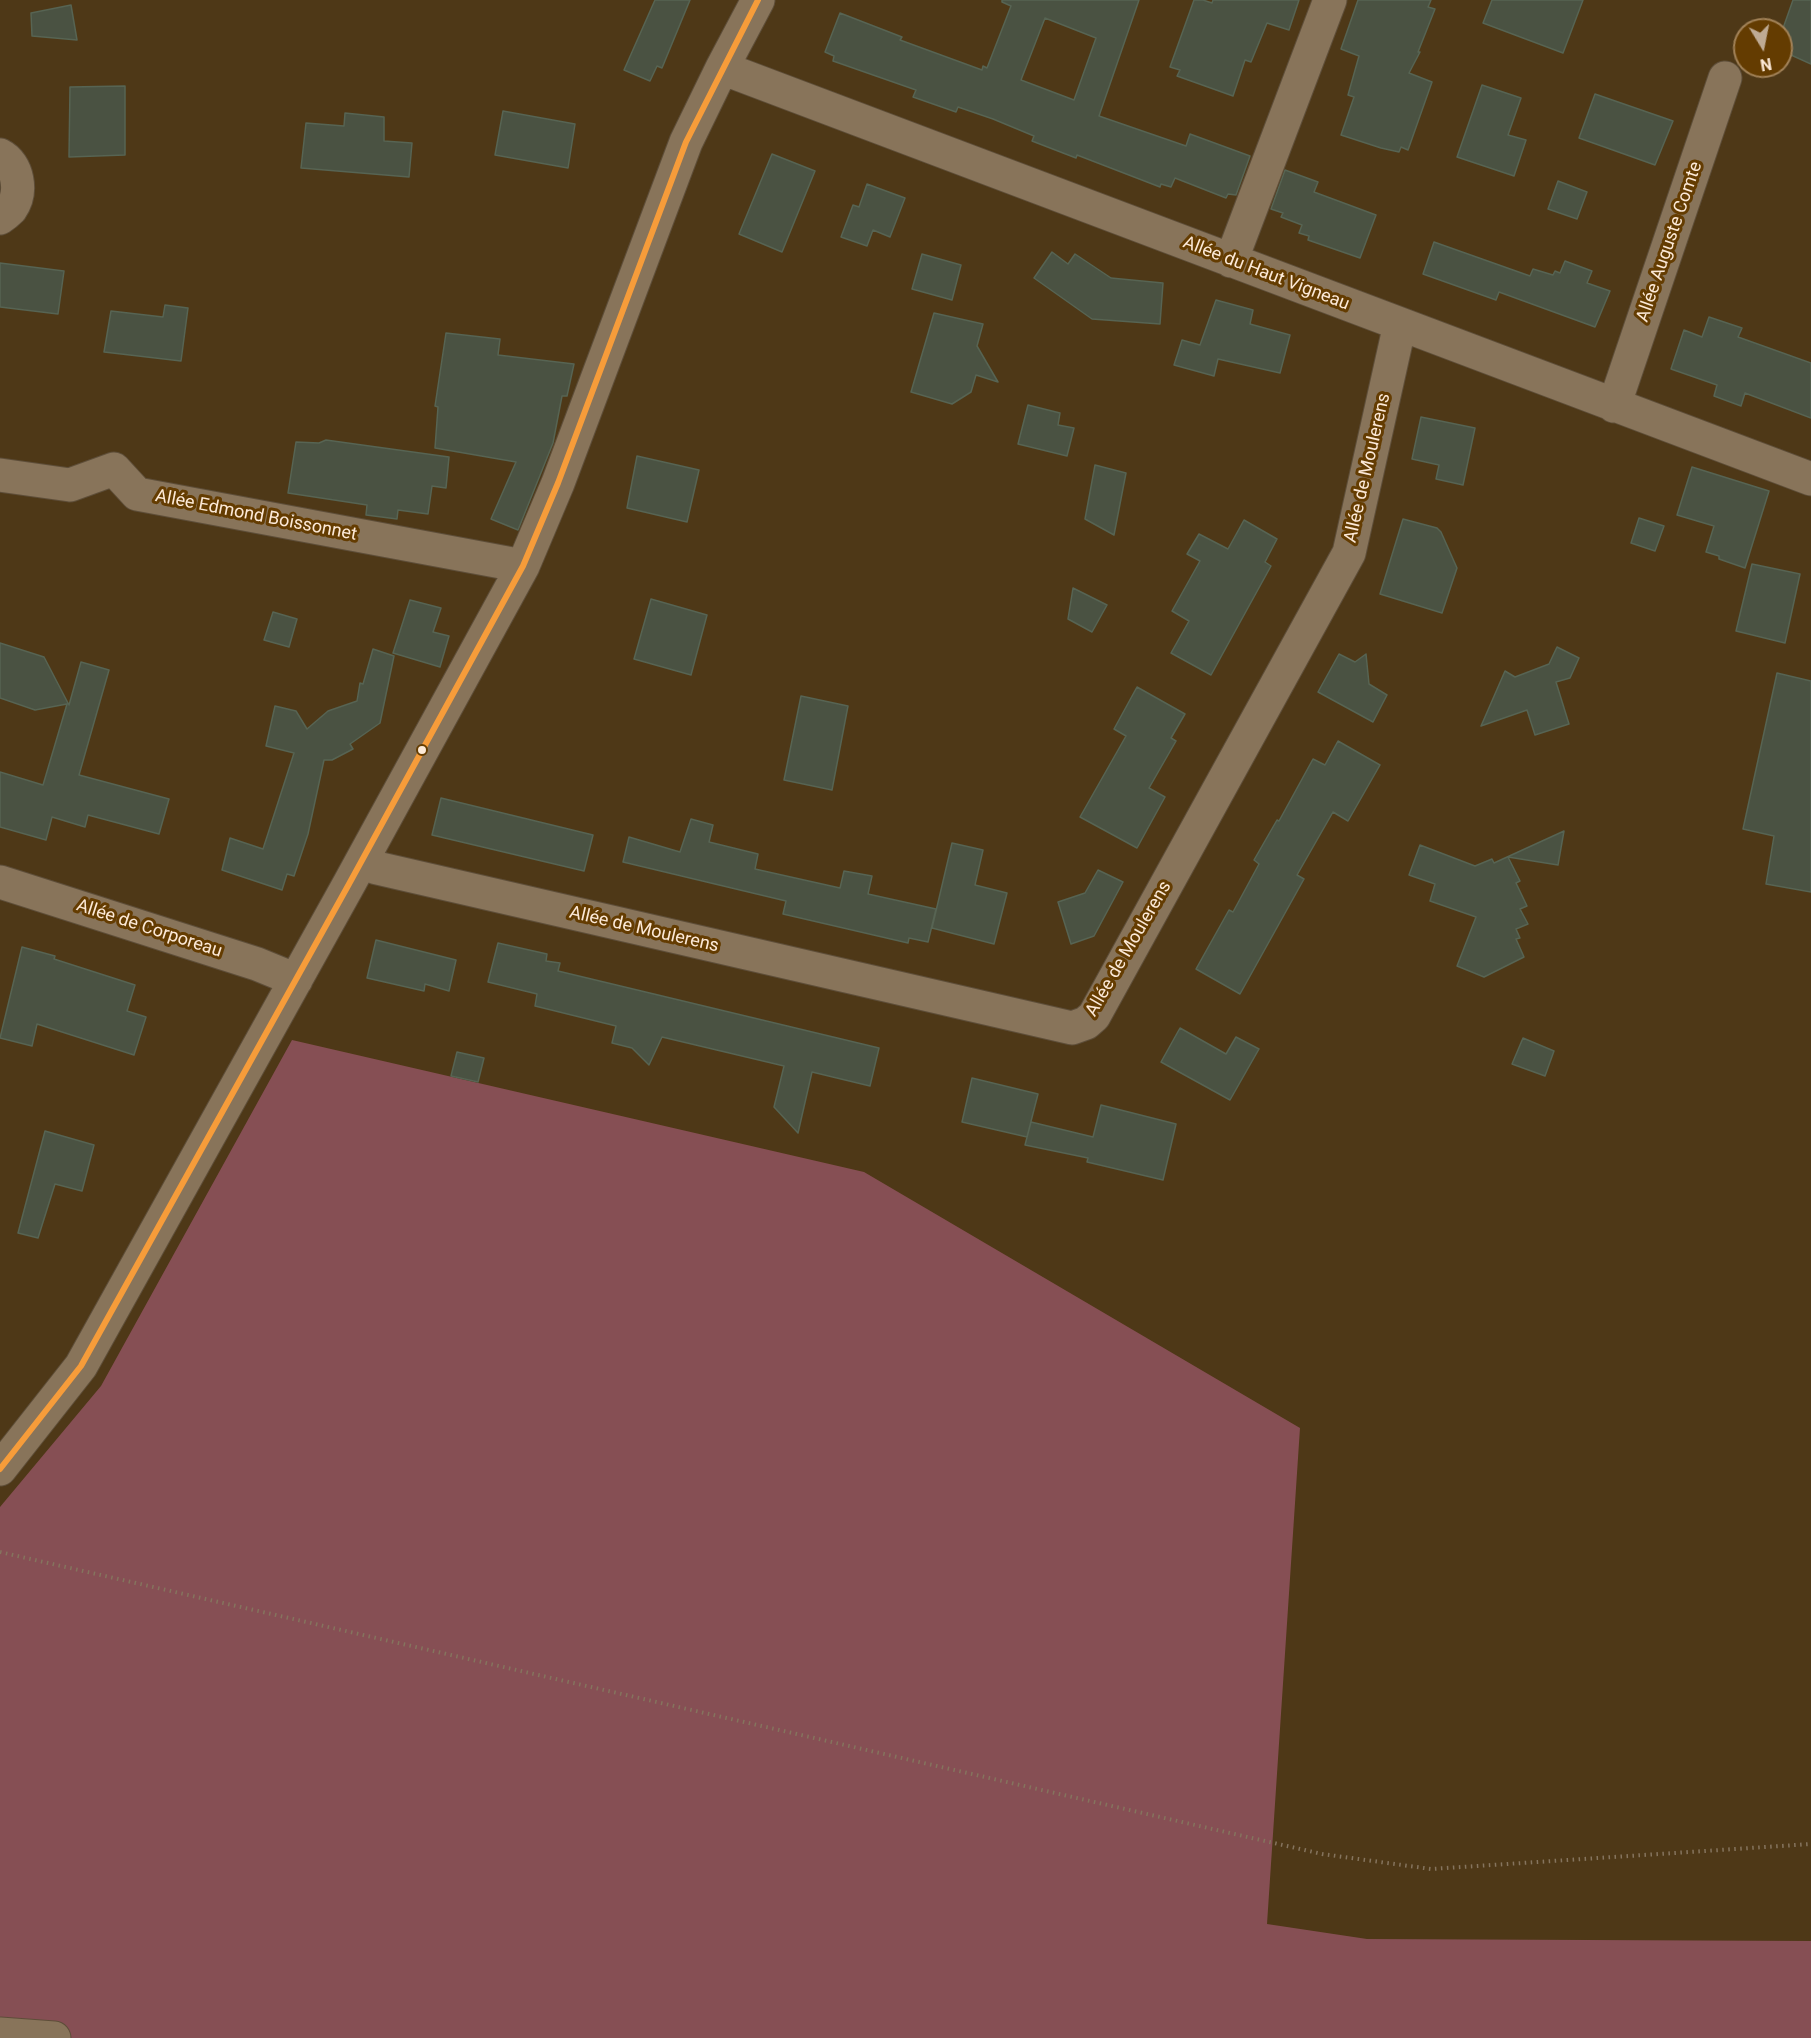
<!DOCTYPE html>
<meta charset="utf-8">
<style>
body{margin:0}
#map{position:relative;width:1811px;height:2038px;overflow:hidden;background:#4e3817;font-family:Roboto,sans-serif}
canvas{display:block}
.north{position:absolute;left:1733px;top:18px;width:60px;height:60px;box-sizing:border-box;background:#643c01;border:2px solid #a18157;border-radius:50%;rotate:170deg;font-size:16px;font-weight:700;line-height:24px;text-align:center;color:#fce9d7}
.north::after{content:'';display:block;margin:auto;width:21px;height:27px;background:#bfab94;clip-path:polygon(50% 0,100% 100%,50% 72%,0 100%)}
</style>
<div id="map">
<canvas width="1811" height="2038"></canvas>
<div class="north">N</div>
</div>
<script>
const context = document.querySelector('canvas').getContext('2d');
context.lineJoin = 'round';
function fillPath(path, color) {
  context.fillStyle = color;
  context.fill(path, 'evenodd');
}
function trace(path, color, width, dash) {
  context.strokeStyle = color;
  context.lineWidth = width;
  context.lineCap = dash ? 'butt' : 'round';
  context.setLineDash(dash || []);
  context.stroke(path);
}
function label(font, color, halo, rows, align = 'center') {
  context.font = font + ' Roboto,sans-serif';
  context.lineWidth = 6;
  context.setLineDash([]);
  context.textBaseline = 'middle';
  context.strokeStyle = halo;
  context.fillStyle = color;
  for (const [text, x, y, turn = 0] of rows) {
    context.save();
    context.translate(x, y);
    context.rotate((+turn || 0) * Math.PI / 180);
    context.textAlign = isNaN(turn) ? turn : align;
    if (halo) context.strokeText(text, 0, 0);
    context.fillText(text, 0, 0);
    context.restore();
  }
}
fillPath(new Path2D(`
 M292 1040 864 1172 1300 1428 1267 1924 1367 1939 1811 1941V2038H54L0 2034V1507L101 1386Z`), '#864f54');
const building = new Path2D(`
 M655 0H690L662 68 657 66 650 81 624 70Z
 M1002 0H1139L1099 116 1186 146 1190 134 1250 156 1236 195 1228 194 1226 198 1175 178 1171 187 1161 184 1160 187 1077 155 1076 158 1032 141 1034 136 993 119 958 107 956 112 913 97 916 90 833 61 834 56 825 52 840 13 902 37 900 40 982 70 983 66 987 68 1011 6 1002 2ZM1045 18 1096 38 1074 100 1021 80Z
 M1194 0H1203L1212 3 1213 0H1299L1289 30 1267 23 1251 62 1245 60 1233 96 1177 76 1180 70 1170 67Z
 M1358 0H1431L1428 7 1435 9 1418 52H1420L1409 73 1432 82 1408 150 1401 147 1399 152 1381 148 1341 135 1354 97 1348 95 1359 56 1341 49Z
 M1492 0H1583L1563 53 1483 23Z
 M1793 0H1811V64L1791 55 1781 34Z
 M71 5 77 40 32 36 31 13Z
 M1482 85 1521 98 1508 135 1526 140 1514 176 1457 157Z
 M125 86V155L69 157 70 87Z
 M1595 94 1673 121 1655 165 1579 138Z
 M503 111 575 124 568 168 495 155Z
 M345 113 384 117V141L412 143 409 177 301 168 306 123 344 126Z
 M772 154 815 171 782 252 739 234Z
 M1285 170 1318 182 1314 192 1376 215 1360 258 1308 240 1309 236 1299 233 1302 225 1281 217 1283 213 1271 209Z
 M1558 181 1587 192 1577 219 1548 209Z
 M867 184 905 198 890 237 873 230 867 246 841 237 853 205 859 207Z
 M1434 242 1530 276 1533 269 1553 275 1555 271 1560 273 1565 261 1592 271 1587 283 1610 291 1595 327 1499 292 1496 300 1423 274Z
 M1052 252 1068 264 1075 254 1111 278 1163 283 1160 324 1092 319 1034 278Z
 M922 254 961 265 952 300 912 289Z
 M0 263 64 271 58 314 0 307Z
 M1216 300 1253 310 1250 324 1290 335 1280 373 1218 359 1214 376 1174 365 1182 340 1200 345Z
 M165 305 188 308 181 361 104 352 111 311 163 317Z
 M934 313 983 324 977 346 998 382 976 375 971 392 952 404 911 392Z
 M1709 317 1742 328 1738 337 1811 363V418L1745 393 1741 406 1714 396 1717 385 1671 369 1684 330 1702 337Z
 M446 333 500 339 498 355 574 364 567 396H562L553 443 518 530 491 519 516 462 435 448 438 407 435 406Z
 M1028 405 1060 413 1058 425 1074 428 1067 456 1018 444Z
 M1421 417 1475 428 1463 485 1436 479 1439 465 1412 459Z
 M326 440 449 457 446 488 432 486 428 514 398 510 397 519 366 515 367 505 288 493 296 442 319 443Z
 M637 456 699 470 687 522 627 508Z
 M1095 465 1126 473 1114 535 1085 519Z
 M1692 467 1769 491 1745 568 1719 559V556L1706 552 1714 526 1677 515Z
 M1639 518 1664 526 1655 551 1631 543Z
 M1403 519 1437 528 1441 532 1457 568 1442 613 1380 594Z
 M1244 520 1277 539 1265 562 1271 566 1211 675 1171 653 1189 621 1172 611 1200 561 1187 554 1199 534 1228 549Z
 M1752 564 1800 574 1785 643 1736 631Z
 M1073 588 1107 605 1092 632 1068 619Z
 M651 599 707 615 691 675 634 659Z
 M410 600 441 608 433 632 449 636 440 667 393 653Z
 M273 612 297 619 289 647 264 640Z
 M0 643 44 657 69 705 81 662 109 670 79 775 169 799 159 834 88 815 85 827 52 817 46 840 0 827V772L43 785 67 704 35 710 0 698Z
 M1557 647 1579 658 1570 678 1556 682 1569 724 1535 735 1527 710 1481 726 1505 671 1515 677 1549 664Z
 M373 649 394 656 380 723 350 744 353 749 332 760H324L308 834 294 876 287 874 282 890 222 870 230 838 263 849 294 753 266 746 275 706 296 711 307 729 328 711 357 701 360 683 363 684Z
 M1339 654 1355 662 1366 654 1369 684 1387 695 1373 722 1318 692Z
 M1777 673 1811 681V892L1766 884 1774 836 1743 829Z
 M1137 687 1185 714 1171 738 1176 741 1149 788 1165 797 1137 848 1080 817 1126 736 1114 729Z
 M801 696 848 706 832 790 784 780Z
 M1338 741 1380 765 1348 821 1333 812 1297 875 1304 879 1240 994 1196 969 1229 910 1233 912 1259 864 1254 860 1277 820 1279 821 1313 759 1325 765Z
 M441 798 593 835 584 871 432 835Z
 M691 819 713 825 709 842 758 854 755 869 840 888 844 871 872 876 868 894 936 909 928 942 909 938 908 943 783 914 786 901 623 862 629 837 680 852Z
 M1564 831 1558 865 1508 857 1520 881 1516 883 1527 906 1520 909 1528 924 1516 929 1520 938 1516 939 1524 957 1484 977 1457 966 1476 917 1430 901 1435 884 1409 875 1420 845 1475 866 1492 859 1494 863Z
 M952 843 983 850 975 885 1007 893 994 944 932 928Z
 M1098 870 1123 882 1094 936 1071 944 1058 902 1085 893Z
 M376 940 456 960 449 991 425 984 424 991 367 978Z
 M498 943 547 954 546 961 560 963 558 971 879 1048 870 1086 812 1072 798 1133 774 1107 784 1066 662 1037 649 1065 632 1048 612 1043 616 1026 535 1006 537 994 488 982Z
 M22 947 55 956 54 959 135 985 127 1011 146 1017 134 1055 37 1024 32 1046 0 1038Z
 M1180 1028 1226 1054 1236 1037 1259 1049 1230 1100 1161 1062Z
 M1523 1038 1554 1051 1545 1076 1512 1064Z
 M457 1052 484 1058 478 1082 451 1076Z
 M972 1078 1038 1094 1027 1137 962 1122Z
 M1101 1105 1176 1124 1163 1180 1087 1162 1088 1158 1025 1145 1031 1122 1093 1137Z
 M45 1131 94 1145 82 1191 55 1184 38 1238 18 1233Z`);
fillPath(building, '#4a5242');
trace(building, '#576453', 1.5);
const minor = new Path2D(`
 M722 68 1811 479
 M0 155C18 164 23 192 11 209 8 212 3 216 0 218
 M1231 261 1330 0
 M1614 406 1725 78
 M0 475 70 485 114 469 137 494 523 566
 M361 862 377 868 1072 1028 1086 1023 1094 1016 1349 553 1400 324
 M0 882 257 964 296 980
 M0 1469 81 1366 349 884 523 566 558 483 686 142 722 68 758 0
 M0 2034 54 2038`);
trace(minor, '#5e4e39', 35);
trace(new Path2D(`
 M0 1552 1322 1854 1431 1869 1811 1844`), '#85745e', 4, [1.5, 4.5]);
trace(minor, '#88745a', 33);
trace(new Path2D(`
 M0 1469 81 1366 349 884 523 566 558 483 686 142 758 0`), '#f69c3a', 6);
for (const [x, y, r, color] of [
 [422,750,5,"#fce9d7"]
]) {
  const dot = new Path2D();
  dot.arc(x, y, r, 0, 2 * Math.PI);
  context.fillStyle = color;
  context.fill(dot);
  trace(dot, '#643c01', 2);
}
label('18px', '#fce9d7', '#643c01', [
 ["Allée Auguste Comte",1670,242,-71],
 ["Allée du Haut Vigneau",1266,274,21],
 ["Allée de Moulerens",1368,468,-77],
 ["Allée Edmond Boissonnet",256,516,11],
 ["Allée de Corporeau",149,929,18],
 ["Allée de Moulerens",644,930,13],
 ["Allée de Moulerens",1129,949,-60]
]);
</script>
